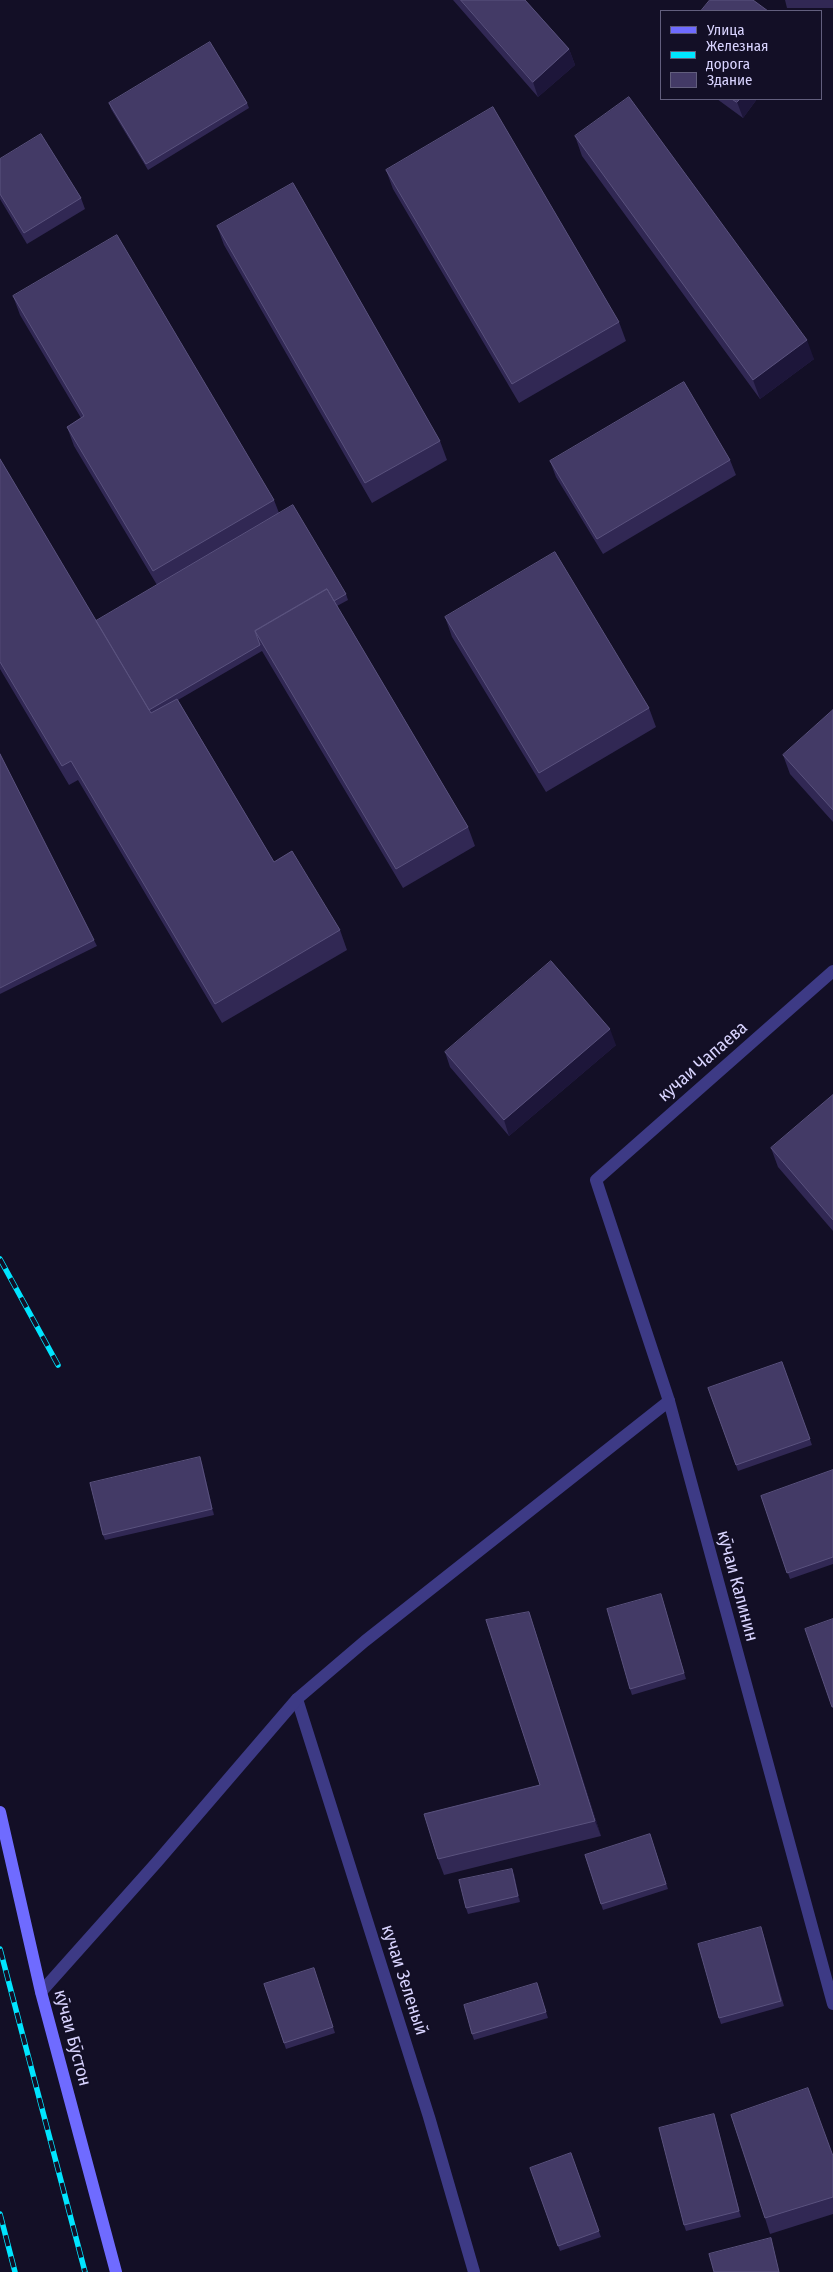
<!DOCTYPE html>
<meta charset="utf-8">
<style>
body{margin:0}
#map{position:relative;width:833px;height:2272px;overflow:hidden;background:#130f26;font-family:"Fira Sans Condensed",sans-serif}
canvas{display:block}
.legend{position:absolute;left:660px;top:10px;width:162px;height:90px;box-sizing:border-box;background:#130f26;border:1px solid #625e7d;margin:0;padding:6px 9px;list-style:none;font-size:15px;color:#d9d4ff}
.legend li{display:flex;align-items:center;gap:10px;height:25px}
.legend b{width:25px;border:1px solid #625e7d}
</style>
<div id="map">
<canvas width="833" height="2272"></canvas>
<ul class="legend">
<li><b style="height:6px;background:#6f6bff"></b>Улица</li>
<li><b style="height:6px;background:#00e5ff"></b>Железная дорога</li>
<li><b style="height:14px;background:#433a66"></b>Здание</li>
</ul>
</div>
<script>
const context = document.querySelector('canvas').getContext('2d');
context.lineJoin = 'round';
function trace(path, color, width, dash) {
  context.strokeStyle = color;
  context.lineWidth = width;
  context.lineCap = dash ? 'butt' : 'round';
  context.setLineDash(dash || []);
  context.stroke(path);
}
function fillPath(path, color) {
  context.fillStyle = color;
  context.fill(path, 'evenodd');
}
function label(font, color, halo, rows, align = 'center') {
  context.font = font + ' "Fira Sans Condensed",sans-serif';
  context.lineWidth = 4;
  context.setLineDash([]);
  context.textBaseline = 'middle';
  context.strokeStyle = halo;
  context.fillStyle = color;
  for (const [text, x, y, turn = 0] of rows) {
    context.save();
    context.translate(x, y);
    context.rotate((+turn || 0) * Math.PI / 180);
    context.textAlign = isNaN(turn) ? turn : align;
    if (halo) context.strokeText(text, 0, 0);
    context.fillText(text, 0, 0);
    context.restore();
  }
}
trace(new Path2D(`
 M669 1401 596 1180 833 971
 M297 1699 429 2117 474 2272`), '#3d3a85', 12);
trace(new Path2D(`
 M41 1992 157 1862 297 1699 365 1641 669 1401 833 2004`), '#3d3a85', 12);
trace(new Path2D(`
 M0 1812 41 1992 116 2272`), '#6f6bff', 12);
const rail = new Path2D(`
 M0 1259 58 1365
 M0 1949 85 2272
 M0 2214 15 2272`);
trace(rail, '#00e5ff', 5.5);
trace(rail, '#130f26', 4, [11]);
fillPath(new Path2D(`
 M453 0H525L569 49 575 65 538 97Z
 M785 0H833V8H787Z
 M717 99H757L743 118Z
 M109 103H247L249 108 148 170 111 109Z
 M575 136 814 359 760 399 582 156Z
 M0 159 81 198 85 209 27 244 0 199Z
 M386 170 619 322 626 341 519 403 393 189Z
 M217 226 440 441 447 460 372 503 224 245Z
 M13 296 274 500 279 513 346 594 348 600 337 606 468 827 475 846 403 888 262 651 178 700 274 862 340 930 347 950 222 1023 78 780 69 785 0 669V459L96 621 157 585 74 446 67 427 81 418 20 315Z
 M730 460 736 475 603 554 556 477 550 461Z
 M445 617 649 708 656 727 546 792 452 637Z
 M833 710V822L790 774 783 755Z
 M0 754 94 940 97 946 0 994Z
 M616 1045 509 1136 450 1067 445 1052Z
 M833 1095V1231L778 1167 771 1148Z
 M782 1362 812 1445 738 1471 708 1388Z
 M202 1463 214 1515 105 1540 103 1535Z
 M833 1470V1564L790 1579 761 1496Z
 M661 1594 686 1679 632 1695 630 1689Z
 M529 1612 601 1836 444 1875 438 1859 540 1785Z
 M650 1834 668 1889 603 1910 585 1855Z
 M514 1874 520 1902 468 1914 466 1908Z
 M763 1933 784 2006 721 2024 719 2018Z
 M314 1968 335 2033 286 2049 264 1984Z
 M537 1983 548 2018 474 2040 472 2034Z
 M714 2114 741 2217 686 2231 684 2225Z
 M571 2153 601 2237 560 2251 530 2168Z
 M833 2156V2214L770 2234 765 2218Z`), '#312854');
fillPath(new Path2D(`
 M569 49 575 65 538 97 533 82Z
 M740 99H757L743 118 737 102Z
 M807 340 814 359 760 399 753 380Z
 M610 1029 616 1045 509 1136 504 1120Z
 M200 1457 202 1463 214 1515 212 1509Z
 M529 1612 534 1627 601 1836 595 1821Z
 M512 1869 514 1874 520 1902 518 1896Z
 M714 2114 716 2120 741 2217 739 2211Z`), '#1d163a');
const building = new Path2D(`
 M461 0H525L569 49 533 82Z
 M710 0H753L768 11H701Z
 M210 42 247 103 146 164 109 103Z
 M629 97 807 340 753 380 575 136Z
 M732 99H740L737 102Z
 M493 107 619 322 512 384 386 170Z
 M41 134 81 198 24 233 0 194V159Z
 M293 183 440 441 365 483 217 226Z
 M117 235 274 500 153 571 67 427 84 416 13 296Z
 M684 382 730 460 597 539 550 461Z
 M0 459 151 713 177 699 274 862 292 851 340 930 215 1004 71 761 62 766 0 662Z
 M293 505 346 594 334 601 327 589 255 631 260 645 149 710 96 621Z
 M555 552 649 708 539 773 445 617Z
 M327 589 468 827 396 869 255 631Z
 M833 710V810L783 755Z
 M0 754 94 940 0 988Z
 M551 961 610 1029 504 1120 445 1052Z
 M833 1095V1220L771 1148Z
 M782 1362 810 1439 736 1465 708 1388Z
 M200 1457 212 1509 103 1535 90 1483Z
 M833 1470V1557L787 1573 761 1496Z
 M661 1594 684 1673 630 1689 607 1609Z
 M529 1612 595 1821 438 1859 424 1814 540 1785 486 1620Z
 M833 1619V1707H832L805 1629Z
 M650 1834 666 1884 601 1904 585 1855Z
 M512 1869 518 1896 466 1908 459 1880Z
 M761 1927 781 2001 719 2018 698 1944Z
 M314 1968 333 2027 284 2043 264 1984Z
 M537 1983 546 2012 472 2034 464 2005Z
 M808 2088 833 2156V2197L765 2218 731 2115Z
 M714 2114 739 2211 684 2225 659 2128Z
 M571 2153 599 2231 558 2246 530 2168Z
 M771 2238 779 2272H714L709 2254Z`);
fillPath(building, '#433a66');
trace(building, '#5a527e', 1);
label('18px', '#d9d4ff', '#130f26', [
 ["кучаи Чапаева",703,1062,-41],
 ["кӯчаи Калинин",737,1586,75],
 ["кучаи Зеленый",404,1980,72],
 ["кӯчаи Бӯстон",72,2038,75]
]);
</script>
